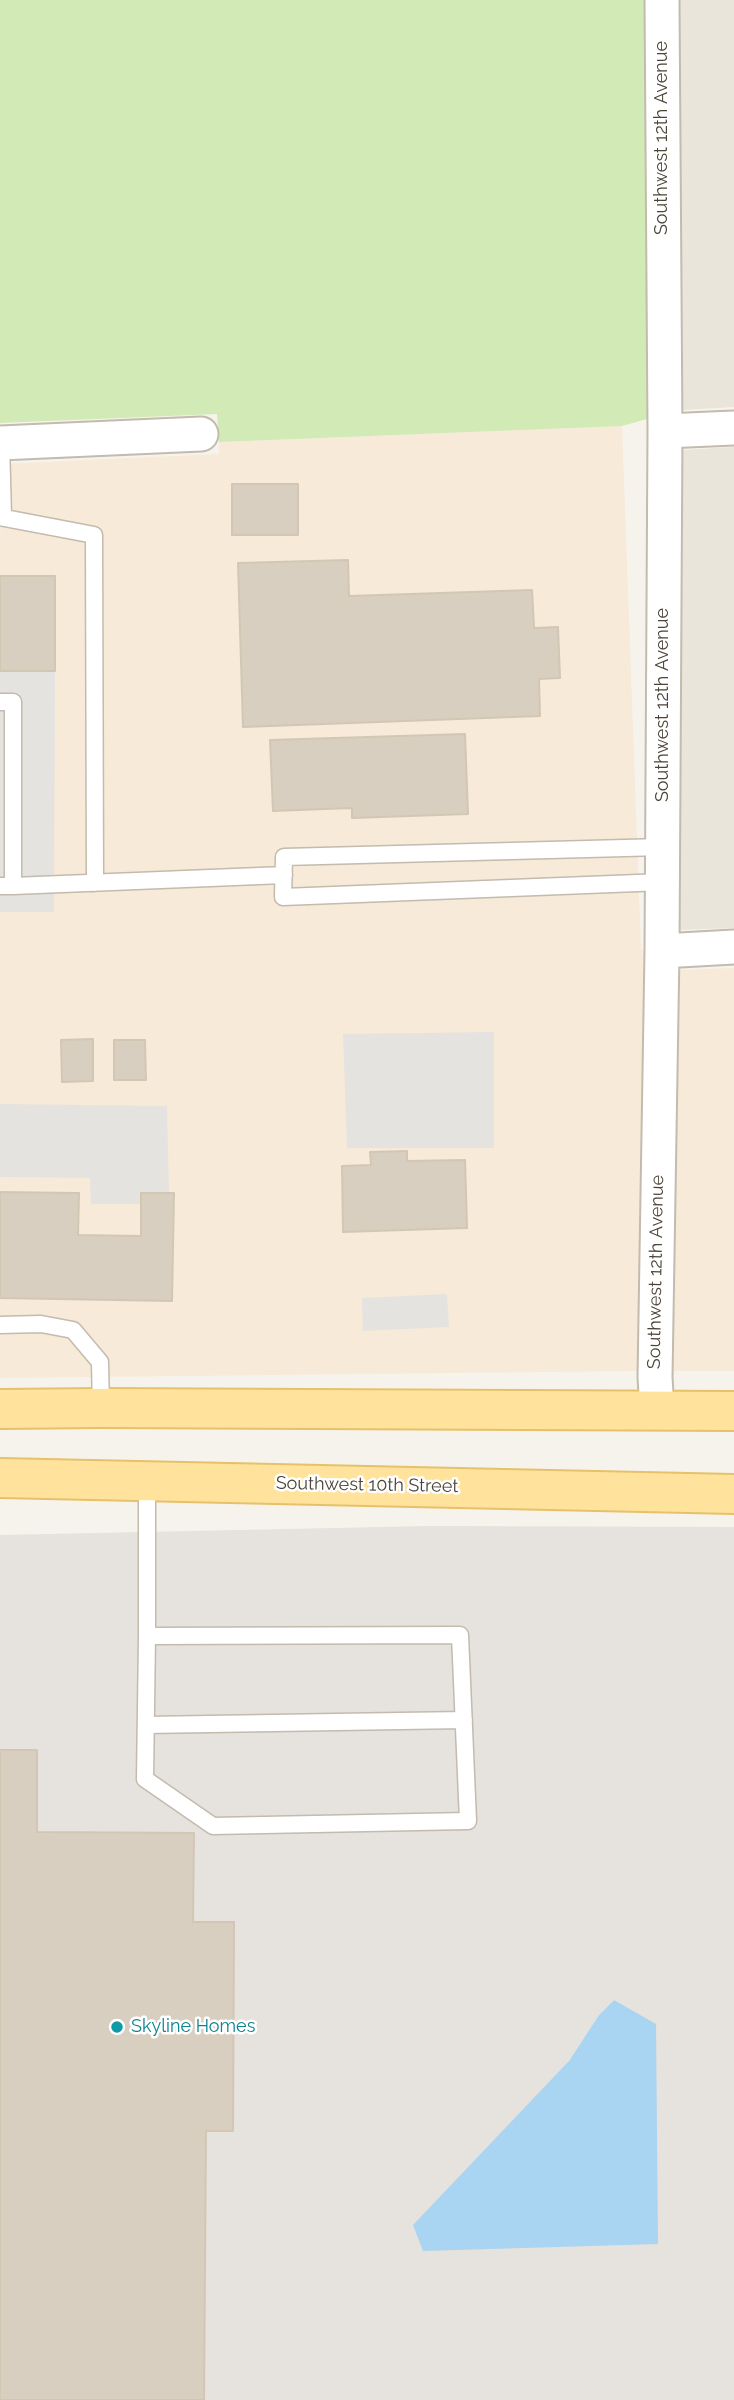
<!DOCTYPE html>
<style>
body{margin:0}
canvas{display:block;background:#f6f3ec}
</style>
<canvas width="734" height="2400"></canvas>
<script>
const context = document.querySelector('canvas').getContext('2d');
context.lineJoin = 'round';
function fillPath(path, color) {
  context.fillStyle = color;
  context.fill(path, 'evenodd');
}
function trace(path, color, width, dash) {
  context.strokeStyle = color;
  context.lineWidth = width;
  context.lineCap = dash ? 'butt' : 'round';
  context.setLineDash(dash || []);
  context.stroke(path);
}
function label(font, color, halo, rows, align = 'center') {
  context.font = font + ' Raleway,sans-serif';
  context.lineWidth = 5;
  context.setLineDash([]);
  context.textBaseline = 'middle';
  context.strokeStyle = halo;
  context.fillStyle = color;
  for (const [text, x, y, turn = 0] of rows) {
    context.save();
    context.translate(x, y);
    context.rotate((+turn || 0) * Math.PI / 180);
    context.textAlign = isNaN(turn) ? turn : align;
    if (halo) context.strokeText(text, 0, 0);
    context.fillText(text, 0, 0);
    context.restore();
  }
}
fillPath(new Path2D(`
 M680 0H734V407L683 410Z
 M734 447V928L680 930 683 450Z`), '#eae5da');
fillPath(new Path2D(`
 M622 426 641 949 644 950 637 1371 0 1378V464L219 454V442Z
 M734 968V1371H672L679 970Z`), '#f7ead8');
fillPath(new Path2D(`
 M429 1526 734 1527V2400H0V1535ZM614 2000 655 2024 569 2061 599 2015Z`), '#e6e2dd');
fillPath(new Path2D(`
 M0 0H644L647 419 622 426 219 442 217 414 0 423Z`), '#d2eab5');
fillPath(new Path2D(`
 M0 671H55L54 912H0Z
 M494 1032V1148H347L343 1034Z
 M0 1104 167 1106 169 1193H141V1204H91L90 1178 0 1177Z
 M447 1294 449 1327 363 1331 362 1298Z`), '#e5e3e0');
fillPath(new Path2D(`
 M614 2000 656 2024 658 2244 423 2251 413 2225 569 2061 599 2015Z`), '#a9d4f2');
const building = new Path2D(`
 M232 484H298V535H232Z
 M348 560 349 596 532 590 534 628 558 627 560 678 539 679 540 716 243 727 238 563Z
 M0 576H55V671H0Z
 M465 734 468 814 352 818V808L273 811 270 740Z
 M93 1039V1081L62 1082 61 1040Z
 M114 1040H145L146 1080H114Z
 M407 1151V1161L465 1160 467 1228 343 1232 342 1166 371 1165 370 1152Z
 M0 1192 79 1193 78 1235 141 1236V1193H174L172 1301 0 1298Z
 M0 1750H37V1832L194 1833 193 1922H234L233 2131H206L204 2400H0Z`);
fillPath(building, '#d8cfc1');
trace(building, '#d3c7b4', 2);
const lane = new Path2D(`
 M1 443 3 516
 M0 517 94 535 95 883
 M0 702H13V886H0
 M663 847 284 857 283 897 663 882
 M13 886 284 875
 M0 1325 41 1324 73 1330 100 1362 101 1408
 M147 1480V1636L460 1635 468 1821 213 1826 145 1779 147 1636
 M146 1725 464 1720`);
const street = new Path2D(`
 M665 431 734 428
 M0 443 201 434
 M662 951 734 947
 M657 1411 655 1377 662 951 665 431 662 0`);
const primary = new Path2D(`
 M0 1409 101 1408 734 1411
 M0 1478 734 1494`);
trace(lane, '#c2bbae', 19);
trace(street, '#c2bbae', 37);
trace(primary, '#e6c16a', 42);
trace(lane, '#fff', 16);
trace(street, '#fff', 33);
trace(primary, '#ffe39c', 38);
for (const [x, y, r, color] of [
 [117,2027,7,"#0f9aa8"]
]) {
  const dot = new Path2D();
  dot.arc(x, y, r, 0, 2 * Math.PI);
  context.fillStyle = color;
  context.fill(dot);
  trace(dot, '#fff', 2.5);
}
label('18px', '#4b4439', '#fff', [
 ["Southwest 12th Avenue",662,138,-90],
 ["Southwest 12th Avenue",663,705,-90],
 ["Southwest 12th Avenue",656,1272,-89],
 ["Southwest 10th Street",367,1485,1]
]);
label('18px', '#0d838f', '#fff', [
 ["Skyline Homes",131,2027]
], 'left');
</script>
